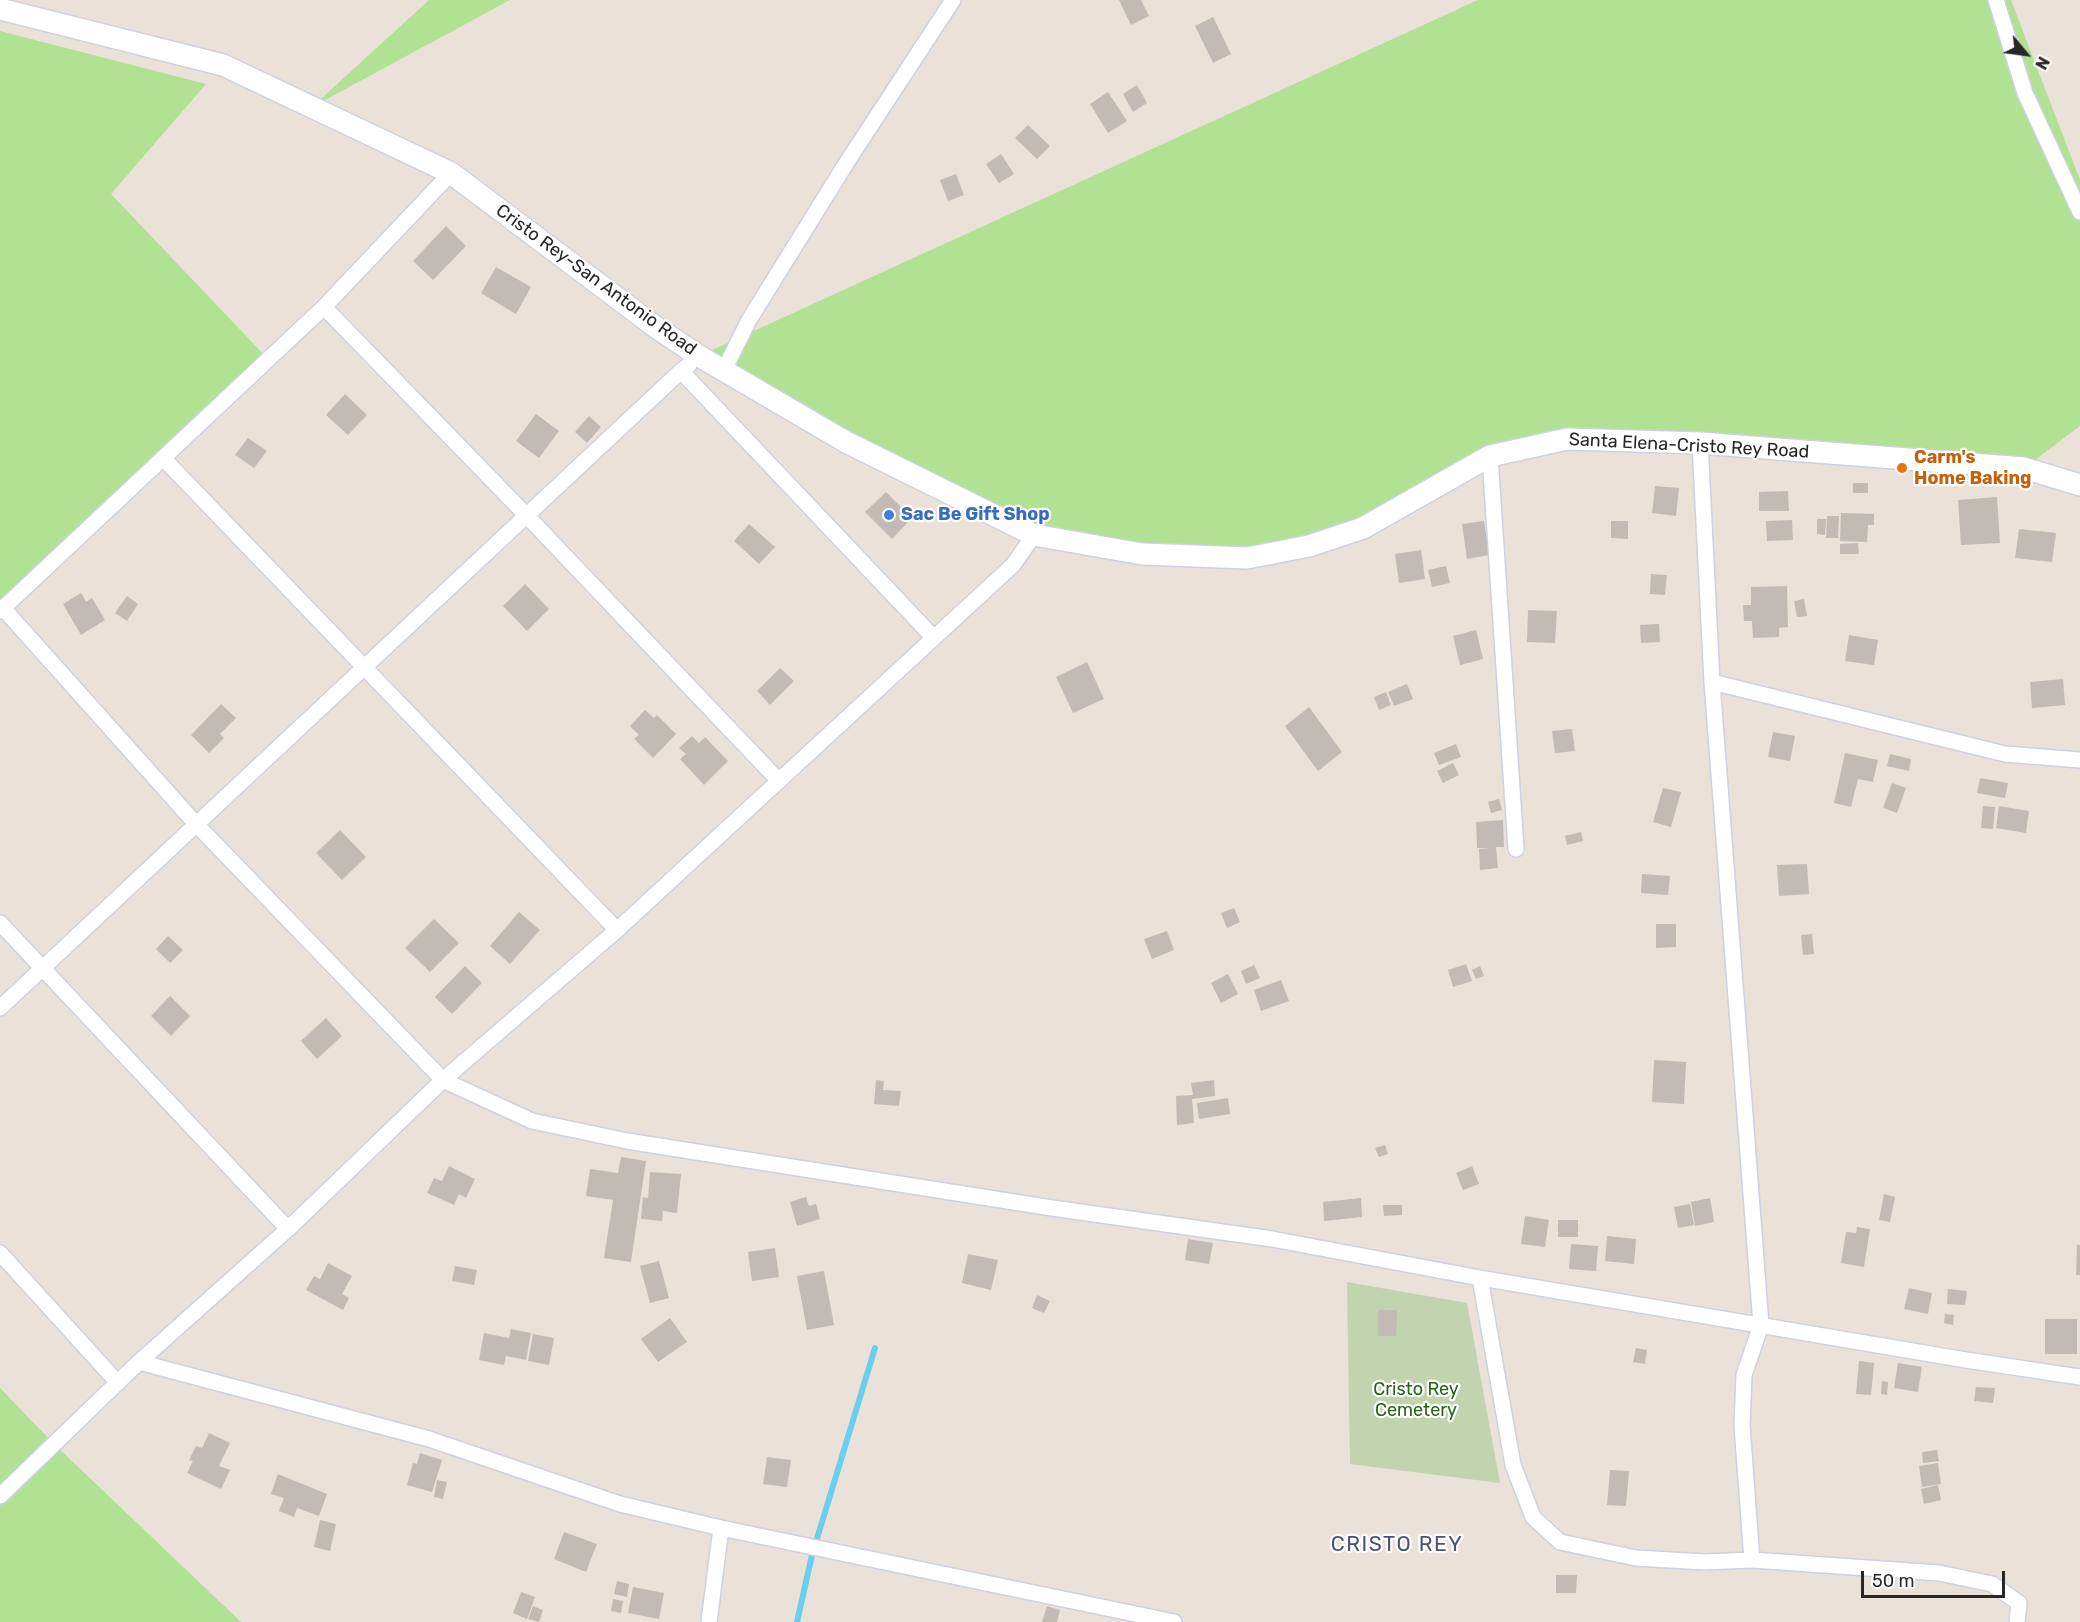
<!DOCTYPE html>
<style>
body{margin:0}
#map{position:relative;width:2080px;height:1622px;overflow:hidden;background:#eae1d8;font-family:Rubik,sans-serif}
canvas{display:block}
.north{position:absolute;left:1996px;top:24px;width:60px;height:60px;-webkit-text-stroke:4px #fff;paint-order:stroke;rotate:119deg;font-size:16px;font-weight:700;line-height:24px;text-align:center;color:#272727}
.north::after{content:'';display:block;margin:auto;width:21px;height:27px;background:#272727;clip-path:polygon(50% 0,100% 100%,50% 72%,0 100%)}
.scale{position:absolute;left:1861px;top:1571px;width:144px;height:27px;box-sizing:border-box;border:3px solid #272727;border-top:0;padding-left:8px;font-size:18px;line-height:21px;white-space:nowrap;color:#272727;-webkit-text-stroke:4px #fff;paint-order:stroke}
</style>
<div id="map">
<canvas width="2080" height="1622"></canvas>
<div class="north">N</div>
<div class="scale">50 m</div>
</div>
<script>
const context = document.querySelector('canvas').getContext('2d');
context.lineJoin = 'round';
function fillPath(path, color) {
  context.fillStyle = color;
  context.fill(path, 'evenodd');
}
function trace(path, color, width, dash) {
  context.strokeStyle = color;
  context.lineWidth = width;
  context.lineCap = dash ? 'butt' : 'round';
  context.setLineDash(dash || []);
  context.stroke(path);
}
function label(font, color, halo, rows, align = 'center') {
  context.font = font + ' Rubik,sans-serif';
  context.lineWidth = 4.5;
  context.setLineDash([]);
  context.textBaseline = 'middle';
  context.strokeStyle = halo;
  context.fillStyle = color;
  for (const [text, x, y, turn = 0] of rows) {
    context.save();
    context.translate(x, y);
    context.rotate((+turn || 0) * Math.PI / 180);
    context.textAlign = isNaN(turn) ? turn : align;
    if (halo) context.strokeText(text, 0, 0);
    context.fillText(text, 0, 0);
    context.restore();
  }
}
fillPath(new Path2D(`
 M429 0H510L312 107Z
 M1478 0H2011L2080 180V426L2024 468 1567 439 1489 456 1363 528 1247 558 1034 535 699 356Z
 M0 31 206 84 111 194 268 359 0 611Z
 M0 1388 54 1444 241 1622H0Z`), '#b1e193');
fillPath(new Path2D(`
 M1347 1282 1467 1303 1500 1483 1350 1464Z`), '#c2d3af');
trace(new Path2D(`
 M797 1622 812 1555 875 1348`), '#69cfed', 6);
fillPath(new Path2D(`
 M1119 0H1141L1149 16 1131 25Z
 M1213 17 1231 54 1213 63 1195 26Z
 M1137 85 1147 103 1133 112 1123 94Z
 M1108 92 1127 121 1108 133 1090 104Z
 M1028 125 1050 146 1037 159 1015 138Z
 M1001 154 1014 174 999 183 986 164Z
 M956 174 964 195 948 201 940 180Z
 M446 226 466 246 433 280 413 261Z
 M496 267 531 287 516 314 481 293Z
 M345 394 367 415 348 435 326 415Z
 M536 414 559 431 539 458 516 441Z
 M589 416 601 427 587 443 575 432Z
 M248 438 267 451 254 468 235 455Z
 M1853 483H1868V493H1853Z
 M1655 486 1679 488 1676 516 1652 513Z
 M1788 491 1789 511H1759V492Z
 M886 492 912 518 892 539 865 512Z
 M1997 497 2000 543 1961 545 1958 500Z
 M1841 513 1874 514V525H1868L1867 542 1840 541Z
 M1827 516H1839L1838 538H1826Z
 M1817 519H1826L1825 535 1817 534Z
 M1792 520 1793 540 1767 541 1766 521Z
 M1484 521 1489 555 1467 559 1462 524Z
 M1611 521H1628V539L1611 538Z
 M749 524 775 547 759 564 734 541Z
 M2019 529 2056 533 2052 562 2015 558Z
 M1858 543 1859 554H1840V544Z
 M1421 550 1425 579 1399 583 1395 554Z
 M1446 566 1450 583 1432 587 1428 570Z
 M1651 574 1667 575 1665 595 1650 594Z
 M525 584 549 609 527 631 503 606Z
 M1787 586 1788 627 1779 628V637L1753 638 1752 621H1744L1743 605H1751V587Z
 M81 593 86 602 92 598 105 620 81 635 63 604Z
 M127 596 138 604 127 621 115 613Z
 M1804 599 1807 616 1797 617 1794 601Z
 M1528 610 1557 611 1555 643 1527 642Z
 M1659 624 1660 642 1641 643 1640 625Z
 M1476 630 1483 659 1460 665 1453 636Z
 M1849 635 1878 640 1874 665 1845 661Z
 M1087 662 1104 699 1073 713 1056 677Z
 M780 668 794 681 770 705 757 691Z
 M2063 679 2065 705 2032 708 2030 682Z
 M1407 684 1413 699 1394 706 1388 692Z
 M1386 692 1391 705 1379 710 1374 697Z
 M221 704 236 718 220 734 224 738 209 753 191 735Z
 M1309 707 1342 752 1318 771 1285 726Z
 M645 710 654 718 657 715 676 734 653 758 634 739 639 735 630 726Z
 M1572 729 1575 751 1555 753 1552 731Z
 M1773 732 1795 736 1790 761 1768 757Z
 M692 736 699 743 705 737 728 761 704 785 680 759 686 754 679 748Z
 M1456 744 1461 757 1439 765 1434 753Z
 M1845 753 1878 760 1873 782 1858 779 1851 807 1834 803Z
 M1890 754 1911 759 1909 771 1887 766Z
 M1453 763 1459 775 1443 783 1437 771Z
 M1980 778 2008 783 2005 798 1977 793Z
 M1892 783 1906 788 1897 813 1883 808Z
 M1663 788 1681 792 1671 827 1653 822Z
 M1499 799 1502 810 1491 813 1488 802Z
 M1983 806 1995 807 1993 829 1981 828Z
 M1999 806 2029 811 2026 833 1996 828Z
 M1503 820 1504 847H1496L1498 868 1480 870 1479 849 1491 848H1477L1476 822Z
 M340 830 366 857 342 880 316 853Z
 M1581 832 1583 841 1567 845 1565 836Z
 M1807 864 1809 894 1779 896 1777 865Z
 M1642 874 1670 876 1668 895 1641 893Z
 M1234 908 1240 922 1227 928 1221 913Z
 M519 912 540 930 510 964 490 946Z
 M434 919 459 943 430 972 405 948Z
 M1656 924H1676V947L1656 948Z
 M1167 931 1174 950 1152 959 1144 939Z
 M1812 934 1814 954 1803 955 1801 935Z
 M168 936 183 950 170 963 156 949Z
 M1466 964 1472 981 1453 987 1448 970Z
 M1254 965 1260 978 1246 984 1241 971Z
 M465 966 482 983 452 1014 435 997Z
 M1480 966 1484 976 1476 979 1472 970Z
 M1228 974 1238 994 1221 1003 1211 983Z
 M1281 980 1289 1001 1261 1011 1254 990Z
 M170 996 190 1016 171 1036 151 1016Z
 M326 1018 342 1036 317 1059 301 1041Z
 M1654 1060 1686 1062 1684 1104 1652 1102Z
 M876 1080 884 1081 883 1090 901 1091 899 1106 874 1104Z
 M1214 1080 1215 1096 1192 1099 1194 1123 1177 1125 1176 1096 1193 1095 1191 1083Z
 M1228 1098 1230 1114 1199 1119 1197 1103Z
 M1385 1145 1388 1154 1379 1157 1375 1148Z
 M621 1157 646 1161 631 1262 604 1258 613 1200 586 1196 590 1169 618 1173Z
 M449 1166 475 1179 466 1198 459 1194 454 1205 427 1193 434 1178 442 1181Z
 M1472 1166 1479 1184 1463 1190 1456 1173Z
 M650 1172 681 1174 677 1213 663 1211 662 1221 641 1219 643 1197 648 1198Z
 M1884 1194 1895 1197 1890 1222 1879 1220Z
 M806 1197 809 1206 816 1204 820 1219 797 1226 790 1202Z
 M1361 1198 1362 1217 1324 1221 1323 1202Z
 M1710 1198 1714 1222 1695 1226 1691 1202Z
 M1690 1204 1694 1225 1678 1228 1674 1207Z
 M1383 1205H1402V1215L1384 1216Z
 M1525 1216 1549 1220 1545 1247 1521 1244Z
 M1558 1220H1578V1237H1558Z
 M1857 1227 1870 1229 1864 1267 1841 1263 1846 1232 1856 1233Z
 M1607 1236 1636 1239 1634 1264 1605 1261Z
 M1188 1239 1213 1243 1209 1264 1185 1260Z
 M1571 1244 1598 1246 1596 1271 1569 1269Z
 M2077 1245H2080V1275H2076Z
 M775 1248 779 1277 752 1281 748 1252Z
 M968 1254 998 1260 991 1290 962 1283Z
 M659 1261 669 1298 650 1303 640 1266Z
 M328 1263 352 1276 342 1294 349 1298 343 1310 306 1290 314 1276 320 1279Z
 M455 1266 477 1270 474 1285 452 1281Z
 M824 1271 834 1325 807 1330 797 1276Z
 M1909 1288 1932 1293 1928 1314 1904 1309Z
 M1948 1289 1967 1291 1965 1305 1947 1304Z
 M1037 1295 1050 1301 1044 1313 1032 1308Z
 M1378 1310H1397L1396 1336H1378Z
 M1945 1314 1954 1315 1953 1325 1944 1323Z
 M670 1318 687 1342 658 1362 641 1339Z
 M2045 1319H2077V1354H2045Z
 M511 1329 531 1333 526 1360 506 1356 504 1365 479 1360 484 1333 509 1338Z
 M533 1334 554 1338 549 1365 528 1361Z
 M1636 1348 1647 1350 1645 1364 1633 1362Z
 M1859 1361 1874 1363 1871 1395 1856 1394Z
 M1898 1363 1922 1367 1918 1392 1894 1388Z
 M1882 1381 1888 1382 1887 1395 1881 1394Z
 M1976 1387 1995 1388 1993 1403 1974 1401Z
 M209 1433 230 1443 219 1466 230 1470 221 1489 187 1473 193 1461 189 1460 196 1446 202 1448Z
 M1937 1450 1939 1461 1923 1463 1922 1452Z
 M420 1453 442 1460 432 1492 407 1485 413 1463 417 1464Z
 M767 1457 791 1460 787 1487 763 1484Z
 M1938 1463 1941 1484 1922 1487 1919 1466Z
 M1610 1470 1629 1471 1626 1506 1607 1505Z
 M278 1474 327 1494 319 1516 297 1508 294 1517 279 1511 284 1498 271 1494Z
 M437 1480 447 1482 443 1499 434 1497Z
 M1938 1485 1941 1500 1924 1504 1921 1489Z
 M320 1520 336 1524 330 1551 314 1547Z
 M564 1532 597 1544 586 1572 554 1559Z
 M1556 1575H1577L1576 1593H1556Z
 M617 1581 629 1584 627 1597 614 1594Z
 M633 1587 664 1593 659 1619 628 1613Z
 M521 1592 535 1597 527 1619 513 1613Z
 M613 1599 623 1601 621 1613 611 1611Z
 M533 1606 543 1610 539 1622 528 1619Z
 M1047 1606 1060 1610 1057 1622H1042Z`), '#c2bbb5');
const street = new Path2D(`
 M1996 0 2025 93 2080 212
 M324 307 527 516 779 781
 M689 365 681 371 934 638
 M724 370 749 320 847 162 953 0
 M1700 443 1712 682 1761 1325 1744 1375 1742 1426 1752 1560
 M1490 456 1516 849
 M163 458 617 930
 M3 608 196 824 443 1080 532 1121 627 1141 1052 1208 1272 1239 1480 1278 1966 1360 2080 1377
 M0 611 324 307 451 173
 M1712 682 2005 754 2080 760
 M0 923 288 1229
 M0 1008 681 371
 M0 1253 118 1383
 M1480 1278 1513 1465 1533 1517 1560 1542 1636 1558 1704 1562 1752 1560 1939 1573 1992 1584 2019 1603 2017 1622
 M139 1362 429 1439 620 1504 721 1528 1174 1622
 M0 1496 139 1362 288 1229 443 1080 617 930 1013 565 1034 535
 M709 1622 721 1528`);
const secondary = new Path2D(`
 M0 9 223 65 451 173 657 328 699 356 846 442 1034 535 1142 554 1247 558 1309 546 1363 528 1490 456 1567 439 1700 443 2024 468 2080 485`);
trace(street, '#cdd1e0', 18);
trace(secondary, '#cdd1e0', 24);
trace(street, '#fff', 15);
trace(secondary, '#fff', 21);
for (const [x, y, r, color] of [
 [1902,468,6,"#e8710a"],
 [889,515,6,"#3f7fe0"]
]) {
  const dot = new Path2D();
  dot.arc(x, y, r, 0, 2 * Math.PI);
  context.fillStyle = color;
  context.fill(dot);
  trace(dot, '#fff', 2);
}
label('18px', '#272727', '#fff', [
 ["Cristo Rey-San Antonio Road",596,280,36],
 ["Santa Elena-Cristo Rey Road",1689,446,3]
]);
label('bold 18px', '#c56008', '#fff', [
 ["Carm's",1914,458],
 ["Home Baking",1914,479]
], 'left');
label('bold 18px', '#366cbe', '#fff', [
 ["Sac Be Gift Shop",901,515]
], 'left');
label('18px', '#2b6119', '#fff', [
 ["Cristo Rey",1416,1390],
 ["Cemetery",1416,1411]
]);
context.letterSpacing = '1.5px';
label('21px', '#485276', '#fff', [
 ["CRISTO REY",1397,1545]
]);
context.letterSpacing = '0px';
</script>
